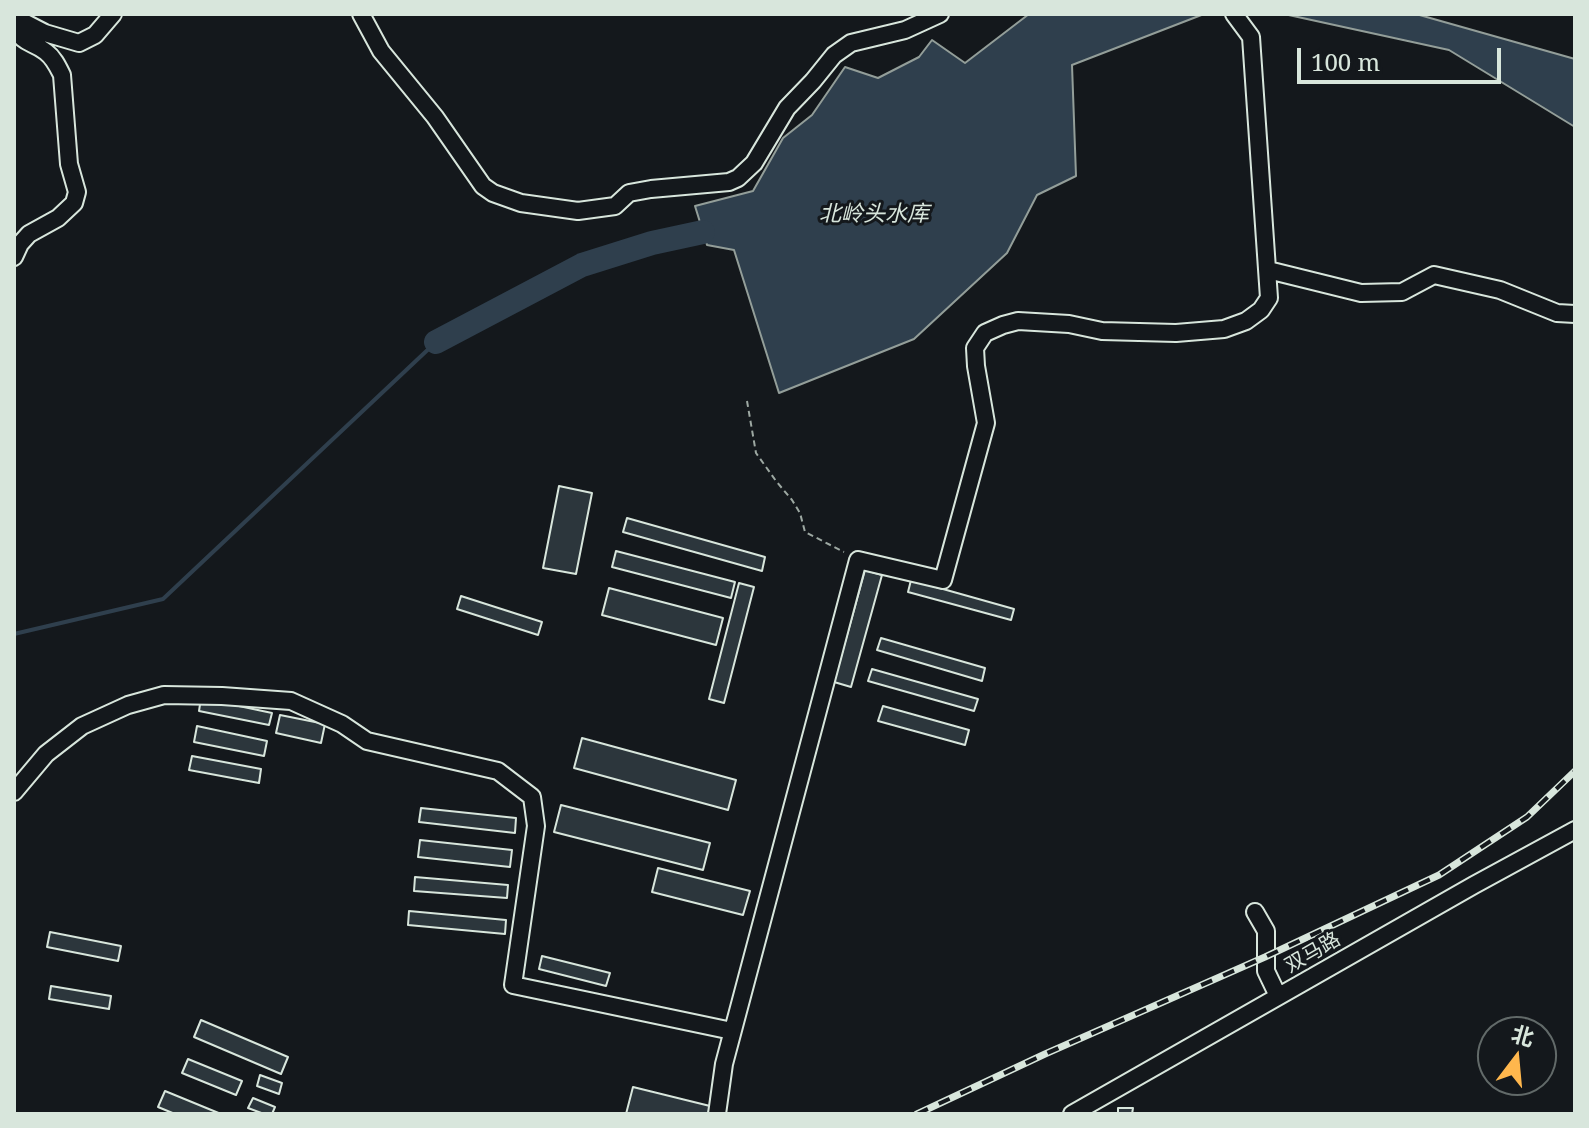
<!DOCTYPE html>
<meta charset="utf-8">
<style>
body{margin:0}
#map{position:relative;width:1589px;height:1128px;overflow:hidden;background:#14181c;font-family:"Noto Serif","Noto Sans SC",serif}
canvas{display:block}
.frame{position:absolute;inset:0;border:16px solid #d8e6dc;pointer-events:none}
.north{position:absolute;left:1477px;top:1016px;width:80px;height:80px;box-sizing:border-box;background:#14181c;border:2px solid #626a69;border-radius:50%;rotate:16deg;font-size:22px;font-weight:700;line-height:32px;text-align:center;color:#d8e6dc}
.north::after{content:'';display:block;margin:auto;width:28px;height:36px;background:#ffb74d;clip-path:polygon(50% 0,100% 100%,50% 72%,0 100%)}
.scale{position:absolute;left:1297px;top:48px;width:204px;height:36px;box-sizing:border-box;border:4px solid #d8e6dc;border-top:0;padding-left:10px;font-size:24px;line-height:28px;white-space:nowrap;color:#d8e6dc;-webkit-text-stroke:6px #14181c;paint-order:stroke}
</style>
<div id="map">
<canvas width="1589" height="1128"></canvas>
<div class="frame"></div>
<div class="north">北</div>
<div class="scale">100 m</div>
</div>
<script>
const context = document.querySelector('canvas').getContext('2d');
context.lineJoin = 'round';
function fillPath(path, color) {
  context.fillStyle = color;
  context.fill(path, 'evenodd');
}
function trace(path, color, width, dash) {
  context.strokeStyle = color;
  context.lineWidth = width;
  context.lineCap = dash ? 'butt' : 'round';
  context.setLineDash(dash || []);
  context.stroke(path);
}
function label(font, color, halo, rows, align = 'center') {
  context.font = font + ' "Noto Serif","Noto Sans SC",serif';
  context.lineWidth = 6;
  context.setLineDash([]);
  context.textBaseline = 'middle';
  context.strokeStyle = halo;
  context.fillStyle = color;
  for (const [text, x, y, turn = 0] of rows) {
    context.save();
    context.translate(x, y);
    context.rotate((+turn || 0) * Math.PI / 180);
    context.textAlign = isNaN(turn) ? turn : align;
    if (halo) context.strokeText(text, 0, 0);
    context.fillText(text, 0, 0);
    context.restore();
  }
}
const water = new Path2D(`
 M1029 14H1204L1072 65 1076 176 1037 195 1007 253 914 339 779 393 734 250 707 245 695 206 753 191 783 138 812 115 845 67 878 78 919 57 932 40 965 63Z
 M1284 14H1416L1575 59V127L1449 50Z`);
fillPath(water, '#2f3f4d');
trace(water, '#939e99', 2);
trace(new Path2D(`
 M14 634 163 599 436 342`), '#2f3f4d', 4);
trace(new Path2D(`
 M436 342 582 265 652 243 703 232`), '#2f3f4d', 24);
const building = new Path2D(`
 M559 486 592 493 576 574 543 568Z
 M627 518 765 557 762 571 623 532Z
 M616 551 735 582 731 598 612 567Z
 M865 570 882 575 851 687 834 682Z
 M911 580 1014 609 1011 620 908 592Z
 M739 583 754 587 724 703 709 699Z
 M609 588 723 618 716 645 602 615Z
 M461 596 542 622 538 635 457 609Z
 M881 638 985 668 982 681 877 650Z
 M872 669 978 699 974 711 868 681Z
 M201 698 272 713 269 725 199 711Z
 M883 706 969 730 965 745 878 721Z
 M280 715 325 724 321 743 276 733Z
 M197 726 267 741 264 756 194 742Z
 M582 738 736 780 728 810 574 768Z
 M192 756 261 769 259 783 189 770Z
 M561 805 710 843 703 870 554 832Z
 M421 808 516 818 515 833 419 822Z
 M420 840 512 850 510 867 418 857Z
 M658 868 750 891 743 915 652 892Z
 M415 877 508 885 507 898 414 891Z
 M409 911 506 920 505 934 408 925Z
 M50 932 121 946 118 961 47 947Z
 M542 956 610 973 606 986 539 969Z
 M51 986 111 996 109 1009 49 999Z
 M201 1020 288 1057 281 1074 194 1037Z
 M188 1059 242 1081 236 1095 182 1073Z
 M260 1075 282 1083 279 1094 257 1086Z
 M633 1087 710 1106 708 1114H626Z
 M165 1091 221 1114H175L158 1107Z
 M253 1098 275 1107 272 1114H264L248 1108Z
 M1118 1108H1133L1132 1114H1118Z`);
fillPath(building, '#2c363c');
trace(building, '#d8e6dc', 2);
const minor = new Path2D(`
 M361 14 381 51 435 117 483 186 493 193 521 203 578 211 615 206 629 193 651 189 729 182 738 178 754 163 787 108 813 81 834 55 851 43 905 30 940 14
 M14 17 45 33 79 43 95 35 113 14
 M14 26C24 46 31 40 46 52 54 58 58 67 62 75L69 164 77 192 74 203 58 218 29 234 20 244 14 257
 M1268 270 1361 293 1402 292 1434 275 1500 290 1557 313 1575 314
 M14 792 46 754 82 726 128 705 164 695 222 696 291 701 342 724 367 741 498 771 532 797 536 826 513 985 732 1031
 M1255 912 1266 931V971L1278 996
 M717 1114 724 1064 858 560 943 580 986 423 976 366 975 348 985 333 1003 325 1018 321 1069 324 1102 331 1176 333 1224 329 1246 321 1261 310 1269 298 1251 37 1234 14
 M1072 1114 1474 885 1575 830`);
trace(minor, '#d8e6dc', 20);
trace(new Path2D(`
 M747 401 756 453 776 481 792 500 800 513 805 532 844 552`), '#9da8a2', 2, [6, 4]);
trace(minor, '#14181c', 16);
const rail = new Path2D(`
 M917 1114 1045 1054 1265 957 1439 875 1527 817 1575 771`);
trace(rail, '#d8e6dc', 7);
trace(rail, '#14181c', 4, [12]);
label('20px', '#d8e6dc', '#14181c', [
 ["双马路",1313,953,-30]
]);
label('italic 22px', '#d8e6dc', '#14181c', [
 ["北岭头水库",874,215]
]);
</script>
